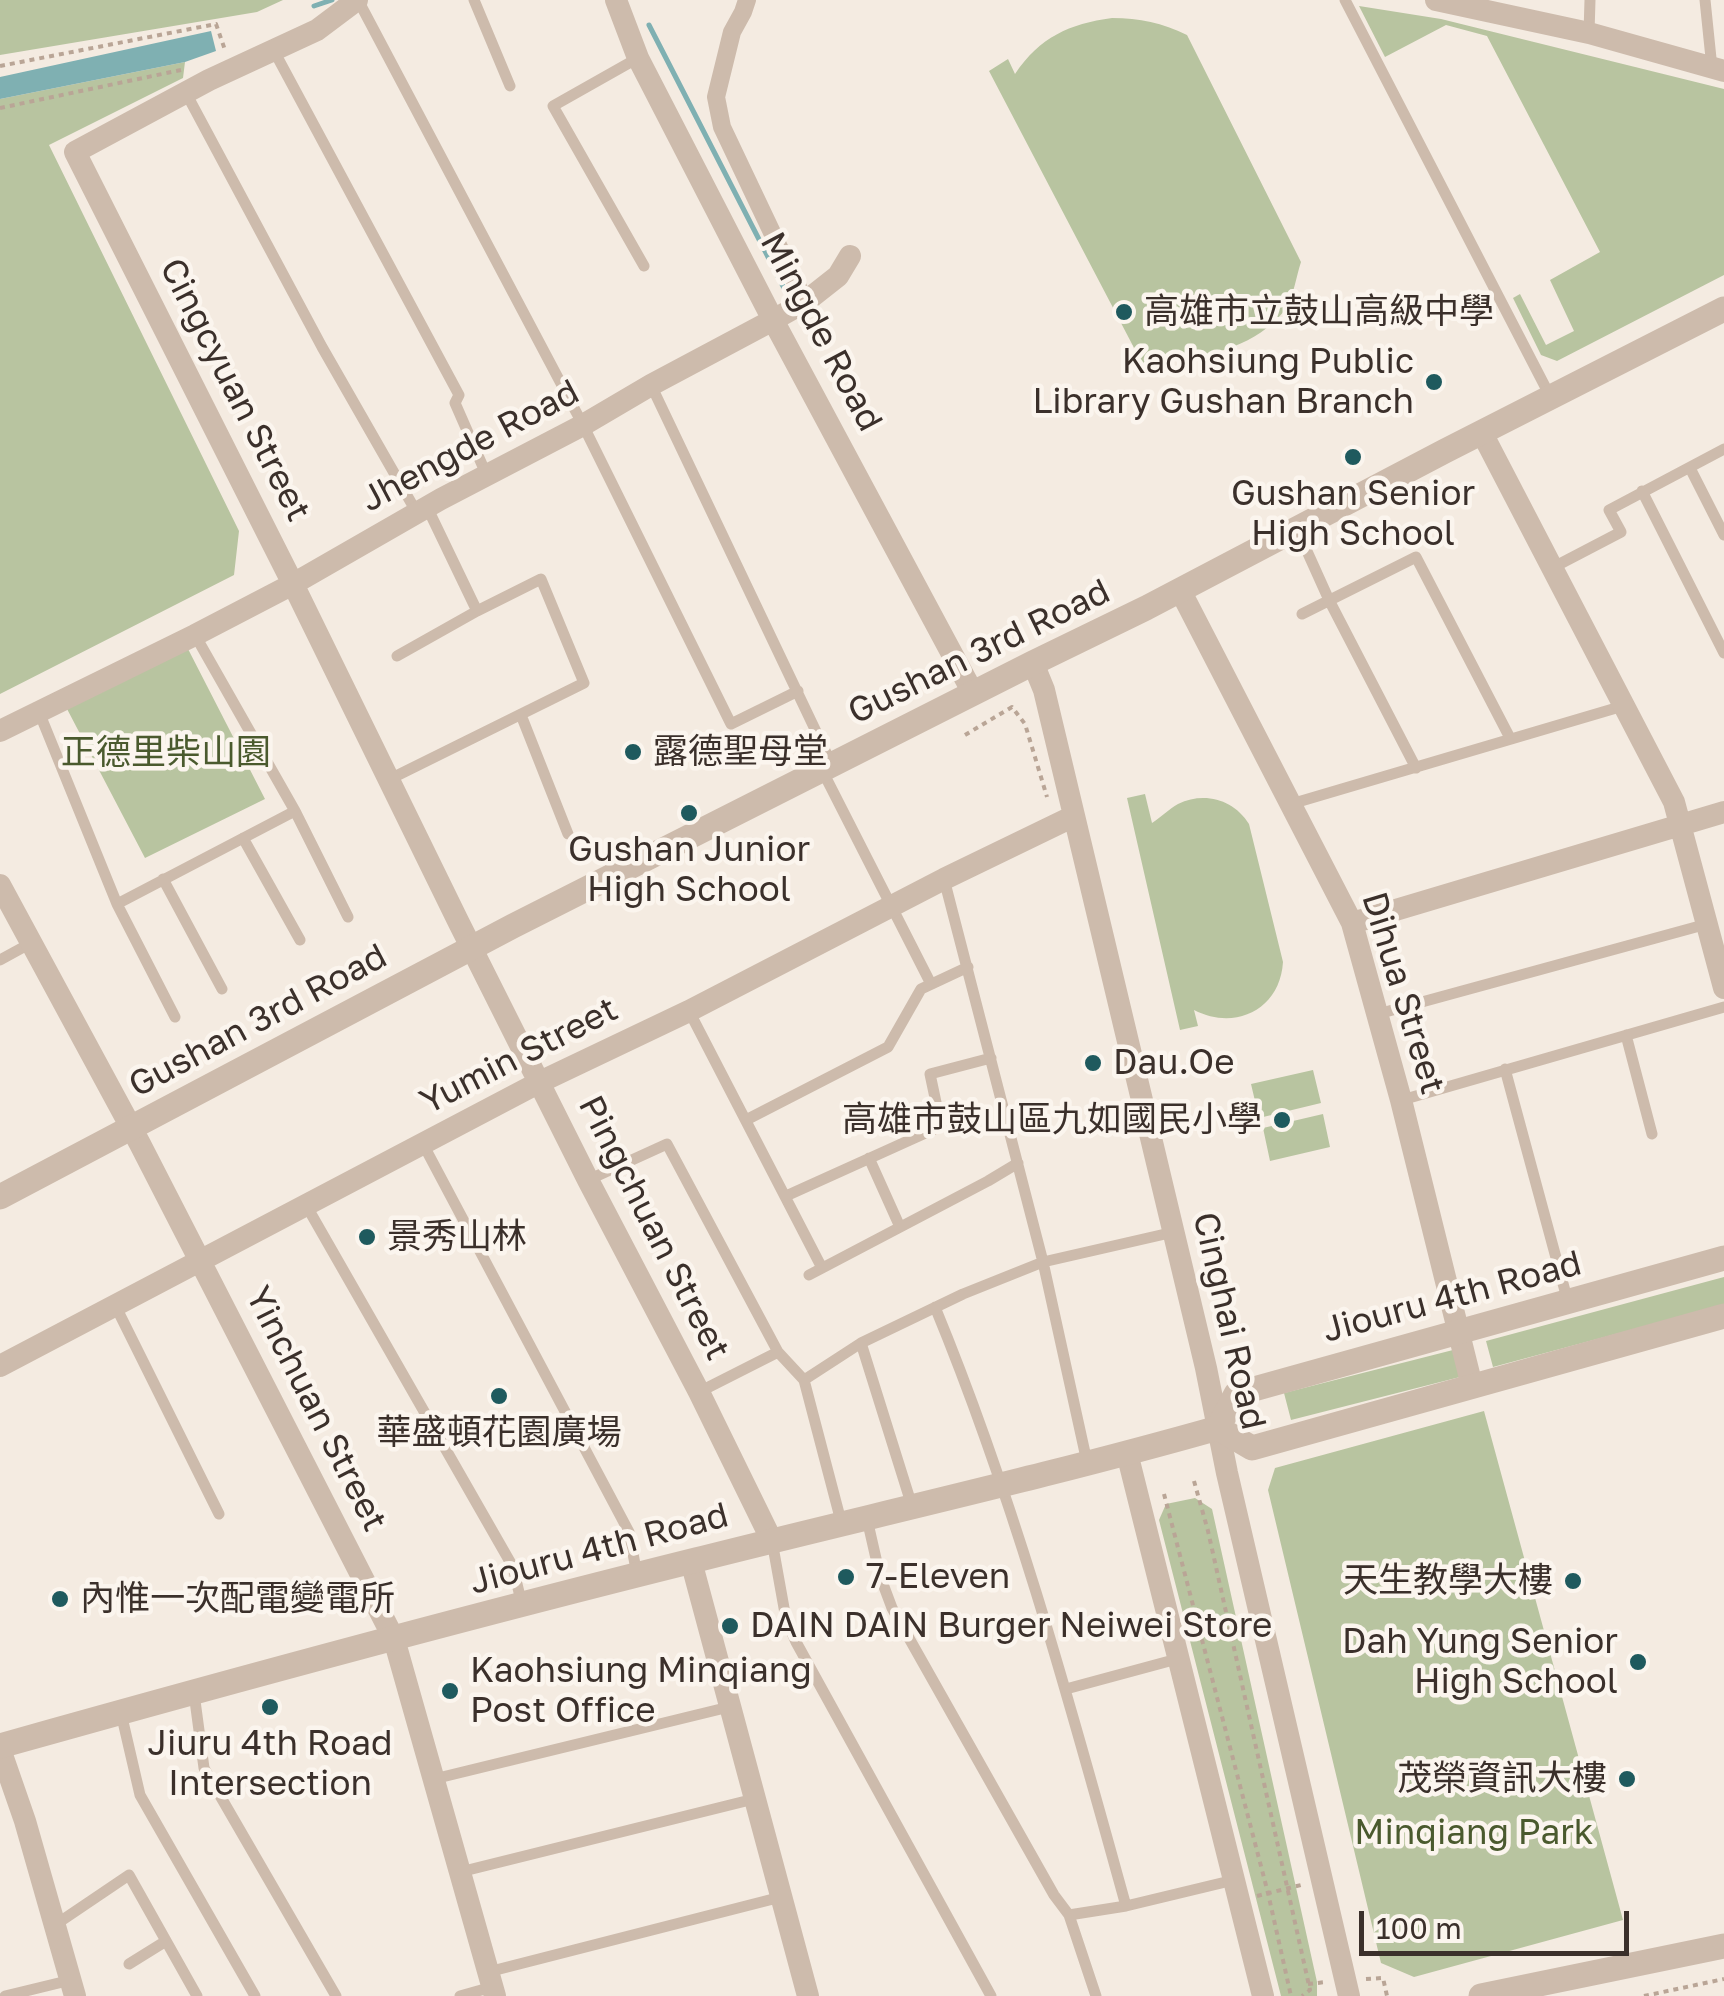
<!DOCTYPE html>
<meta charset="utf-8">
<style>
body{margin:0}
#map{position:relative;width:1724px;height:1996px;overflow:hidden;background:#f4ebe1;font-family:"Golos Text",sans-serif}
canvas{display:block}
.scale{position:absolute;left:1359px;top:1911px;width:270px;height:45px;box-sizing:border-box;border:5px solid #3b302b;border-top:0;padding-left:12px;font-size:30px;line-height:35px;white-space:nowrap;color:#3b302b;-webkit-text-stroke:8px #fbf5ee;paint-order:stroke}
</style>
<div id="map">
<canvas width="1724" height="1996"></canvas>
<div class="scale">100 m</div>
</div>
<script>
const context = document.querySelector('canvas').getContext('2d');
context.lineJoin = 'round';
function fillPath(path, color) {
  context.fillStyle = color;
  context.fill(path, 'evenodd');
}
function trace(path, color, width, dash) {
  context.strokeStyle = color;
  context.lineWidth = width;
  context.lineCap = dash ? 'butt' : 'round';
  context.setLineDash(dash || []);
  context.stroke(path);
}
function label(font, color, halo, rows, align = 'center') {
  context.font = font + ' "Golos Text","Noto Sans TC",sans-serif';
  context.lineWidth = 9;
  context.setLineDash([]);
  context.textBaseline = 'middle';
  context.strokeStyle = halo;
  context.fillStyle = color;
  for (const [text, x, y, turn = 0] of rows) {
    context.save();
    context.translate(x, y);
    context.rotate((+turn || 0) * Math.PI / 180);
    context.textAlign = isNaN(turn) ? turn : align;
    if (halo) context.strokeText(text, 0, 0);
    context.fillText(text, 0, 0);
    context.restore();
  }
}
fillPath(new Path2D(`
 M0 0H283L257 12 0 55Z
 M1359 6 1441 19 1724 89V275L1557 361 1541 355 1513 298 1520 294 1546 345 1574 331 1550 280 1600 252 1487 36 1446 25 1385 57Z
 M1112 18C1140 18 1162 23 1187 35L1301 262C1296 277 1294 295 1286 308 1262 344 1198 365 1158 354L1143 365 989 71 1008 59 1015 74C1040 37 1069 24 1112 18Z
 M185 62 183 78 49 145 239 531 234 575 0 694V99Z
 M187 647 265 799 145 858 66 707Z
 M1145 794 1152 823C1161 817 1169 809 1178 804 1205 791 1234 800 1249 824L1283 962C1280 1010 1235 1031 1194 1010L1198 1026 1180 1030 1127 798Z
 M1313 1070 1321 1103 1259 1118 1251 1084Z
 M1323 1114 1330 1147 1270 1161 1263 1128Z
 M1724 1277V1305L1493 1367 1486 1341Z
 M1453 1350 1460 1377 1291 1420 1284 1393Z
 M1484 1411 1623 1920 1414 1977 1381 1963 1268 1490 1275 1468Z
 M1195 1498 1212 1509 1317 1982V1996H1281L1159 1520 1166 1504Z`), '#b8c4a0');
fillPath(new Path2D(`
 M211 31 216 51 185 62 0 99V77Z`), '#7fb0b2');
trace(new Path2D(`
 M314 6 332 0
 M649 25 786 292`), '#7fb0b2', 5);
trace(new Path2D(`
 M0 66 216 24 225 50
 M0 108 181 70
 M965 735 1012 707 1025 724 1047 797
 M1194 1481 1208 1531 1310 1990 1302 1996
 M1164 1494 1268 1893 1291 1996
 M1257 1896 1301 1885
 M1366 1979 1383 1978 1387 1996
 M1308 1984 1326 1982
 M1644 1996 1724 1979`), '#b9a596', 4, [5, 5]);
trace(new Path2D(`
 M358 0 583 425 731 724 798 691
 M474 0 510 86
 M1345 0 1550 396
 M1705 0 1712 68
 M1589 33 1590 0
 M273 49 459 395 455 403 487 476
 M638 58 553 106 644 266
 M186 93 322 347 417 513
 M651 385 832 765
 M1690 468 1724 535
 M1642 491 1724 653
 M1297 529 1329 600 1416 768
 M1552 568 1621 532 1609 510 1724 449
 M1302 614 1416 557 1510 738
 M195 635 295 811 348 917
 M397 656 477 611
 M39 712 117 904 175 1017
 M521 715 568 834
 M822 770 931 984
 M388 780 584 683 541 579 477 611 427 507
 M1291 804 1623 706
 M243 838 300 940
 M163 879 222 989
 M944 879 1043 1262 1087 1462
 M117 904 295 811
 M0 960 31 943
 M689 1011 822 1268
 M1378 1014 1707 924
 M1626 1035 1652 1134
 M1505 1069 1568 1302
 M1402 1100 1724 1007
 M746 1120 888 1047 921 989 968 967
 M423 1144 629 1532 637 1575
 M869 1158 900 1227
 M588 1180 667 1144 778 1352 804 1380 842 1525
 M786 1196 941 1126 930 1074 991 1058
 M306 1205 513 1567 522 1605
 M809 1275 988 1181 1018 1163
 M115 1305 219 1514
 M935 1307C1015 1501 1070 1704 1126 1906
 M861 1343 912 1506
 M804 1380 861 1343 963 1294 1043 1262 1174 1232
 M699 1392 778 1352
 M867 1519 880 1576 892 1608 1054 1895 1069 1915 1096 1996
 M772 1541 786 1619 796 1642 991 1996
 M1066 1689 1177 1659
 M194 1693 204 1768 336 1996
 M121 1713 140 1795 255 1996
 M434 1779 729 1707
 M460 1872 754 1799
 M1069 1915 1126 1906 1234 1880
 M55 1925 129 1875 197 1996
 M129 1964 166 1941
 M488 1972 781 1897
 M5 1996 71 1980
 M460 1996 492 1987`), '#cdbbac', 11);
trace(new Path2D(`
 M747 0 743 12 732 32 716 97 722 127 805 302`), '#cdbbac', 18);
trace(new Path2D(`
 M357 0 317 30 209 80 75 152 293 584 459 923 588 1180 699 1392 772 1541
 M616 0 638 58 773 320 973 693
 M1436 0 1589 33 1724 71
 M1482 433 1674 802 1724 988
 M1180 590 1352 923 1401 1100 1472 1386
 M1033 663 1044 690 1206 1368 1227 1473 1349 1996
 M0 731 195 635 293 584 441 499 583 425 651 385 773 320 805 302 838 276 850 256
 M0 885 140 1144 394 1639 495 1996
 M1352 923 1724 812
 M0 1366 540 1082 689 1011 944 879 1074 816
 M1127 1453 1263 1996
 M691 1561 808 1996
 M0 1749 25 1821 75 1996`), '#cdbbac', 22);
trace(new Path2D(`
 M0 1197 513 926 1033 663 1146 608 1445 451 1724 309
 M1218 1428 1236 1394 1724 1258
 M0 1746C231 1681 463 1618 696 1560 870 1516 1045 1477 1218 1428L1252 1448 1724 1316
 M1481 1996 1724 1946`), '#cdbbac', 25);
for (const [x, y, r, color] of [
 [1124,312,10,"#1f5a5e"],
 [1434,382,10,"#1f5a5e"],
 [1353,457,10,"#1f5a5e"],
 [633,752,10,"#1f5a5e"],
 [689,813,10,"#1f5a5e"],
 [1093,1063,10,"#1f5a5e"],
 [1282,1120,10,"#1f5a5e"],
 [367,1237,10,"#1f5a5e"],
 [499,1396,10,"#1f5a5e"],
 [846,1577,10,"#1f5a5e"],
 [1573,1581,10,"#1f5a5e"],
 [60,1599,10,"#1f5a5e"],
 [730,1626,10,"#1f5a5e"],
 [1638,1662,10,"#1f5a5e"],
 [450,1691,10,"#1f5a5e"],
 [270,1707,10,"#1f5a5e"],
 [1627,1779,10,"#1f5a5e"]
]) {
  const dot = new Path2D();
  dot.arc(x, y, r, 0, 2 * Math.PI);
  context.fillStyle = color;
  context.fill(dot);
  trace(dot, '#fbf5ee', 4);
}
label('35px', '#3b302b', '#fbf5ee', [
 ["高雄市立鼓山高級中學",1144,312],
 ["Kaohsiung Public",1414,362,"right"],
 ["Library Gushan Branch",1414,402,"right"],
 ["Gushan Senior",1353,494,"center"],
 ["High School",1353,534,"center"],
 ["露德聖母堂",653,752],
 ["Gushan Junior",689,850,"center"],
 ["High School",689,890,"center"],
 ["Dau.Oe",1113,1063],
 ["高雄市鼓山區九如國民小學",1262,1120,"right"],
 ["景秀山林",387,1237],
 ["華盛頓花園廣場",499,1433,"center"],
 ["7-Eleven",866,1577],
 ["天生教學大樓",1553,1581,"right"],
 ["內惟一次配電變電所",80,1599],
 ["DAIN DAIN Burger Neiwei Store",750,1626],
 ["Dah Yung Senior",1618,1642,"right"],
 ["High School",1618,1682,"right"],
 ["Kaohsiung Minqiang",470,1671],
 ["Post Office",470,1711],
 ["Jiuru 4th Road",270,1744,"center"],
 ["Intersection",270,1784,"center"],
 ["茂榮資訊大樓",1607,1779,"right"]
], 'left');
label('35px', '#3b302b', '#fbf5ee', [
 ["Mingde Road",821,332,62],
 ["Cingcyuan Street",235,390,63],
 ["Jhengde Road",470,446,-28],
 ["Gushan 3rd Road",979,652,-26],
 ["Dihua Street",1403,993,73],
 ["Gushan 3rd Road",258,1021,-28],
 ["Yumin Street",519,1056,-27],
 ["Pingchuan Street",654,1228,63],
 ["Jiouru 4th Road",1452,1297,-15],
 ["Cinghai Road",1229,1321,77],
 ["Yinchuan Street",316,1409,63],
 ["Jiouru 4th Road",599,1549,-15]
]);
label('35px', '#4a5a2e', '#fbf5ee', [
 ["正德里柴山園",166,753],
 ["Minqiang Park",1474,1833]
]);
</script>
